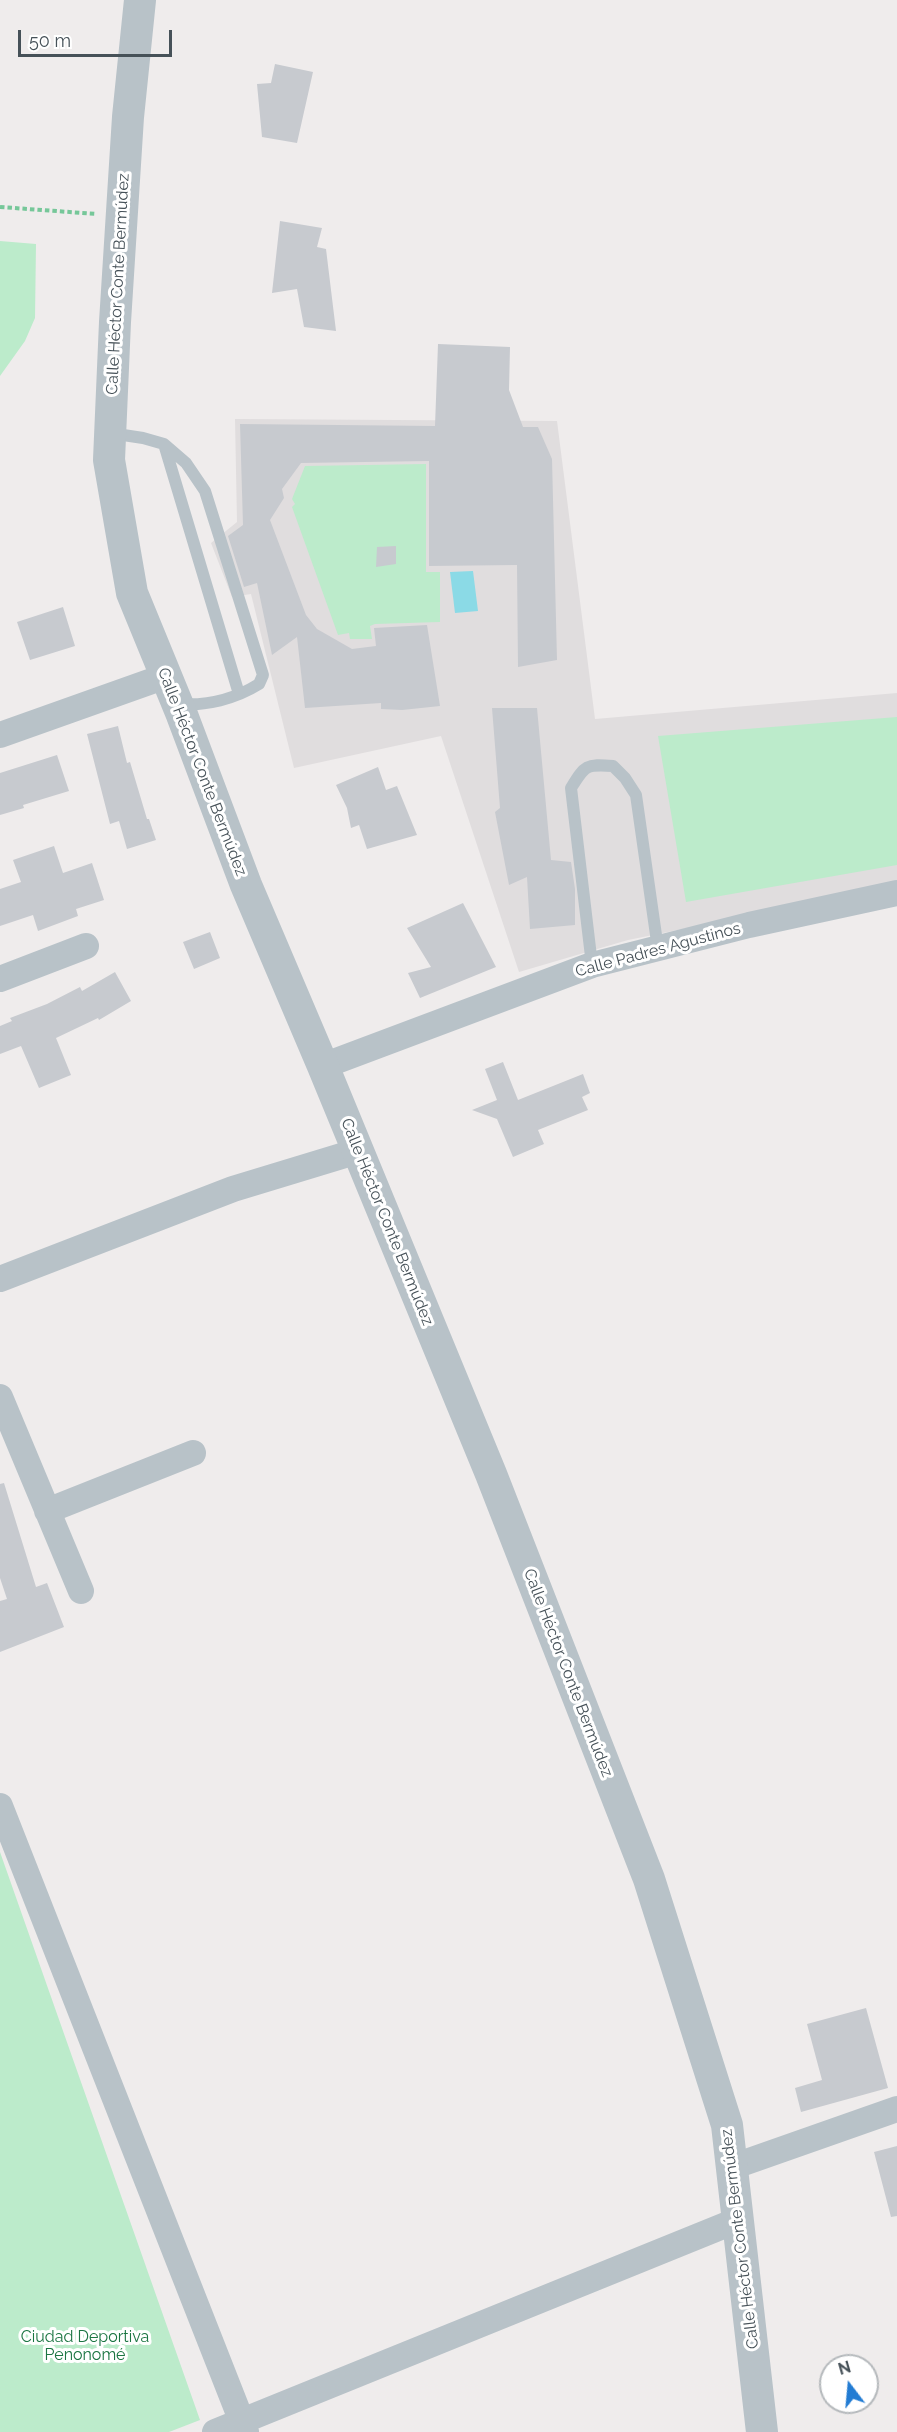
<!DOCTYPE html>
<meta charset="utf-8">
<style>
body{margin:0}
#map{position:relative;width:897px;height:2432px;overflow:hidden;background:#efecec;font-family:Raleway,sans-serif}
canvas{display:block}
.north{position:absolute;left:819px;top:2354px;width:60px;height:60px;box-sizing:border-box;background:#fff;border:2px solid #b5b9bc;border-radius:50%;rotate:344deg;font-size:16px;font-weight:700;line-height:24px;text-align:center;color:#465158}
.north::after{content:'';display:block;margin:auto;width:21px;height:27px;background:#237cd3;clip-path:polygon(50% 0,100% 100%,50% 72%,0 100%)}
.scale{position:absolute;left:18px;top:30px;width:154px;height:27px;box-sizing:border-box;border:3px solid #465158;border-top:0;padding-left:8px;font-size:18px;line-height:21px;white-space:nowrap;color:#465158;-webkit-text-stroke:4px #fff;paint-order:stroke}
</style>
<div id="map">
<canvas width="897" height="2432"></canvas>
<div class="north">N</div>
<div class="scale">50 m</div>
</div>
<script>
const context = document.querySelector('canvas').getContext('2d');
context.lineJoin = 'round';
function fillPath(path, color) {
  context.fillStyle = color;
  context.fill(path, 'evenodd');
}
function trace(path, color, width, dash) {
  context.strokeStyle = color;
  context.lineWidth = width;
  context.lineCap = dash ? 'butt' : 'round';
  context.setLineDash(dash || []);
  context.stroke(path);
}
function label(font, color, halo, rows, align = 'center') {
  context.font = font + ' Raleway,sans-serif';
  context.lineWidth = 6;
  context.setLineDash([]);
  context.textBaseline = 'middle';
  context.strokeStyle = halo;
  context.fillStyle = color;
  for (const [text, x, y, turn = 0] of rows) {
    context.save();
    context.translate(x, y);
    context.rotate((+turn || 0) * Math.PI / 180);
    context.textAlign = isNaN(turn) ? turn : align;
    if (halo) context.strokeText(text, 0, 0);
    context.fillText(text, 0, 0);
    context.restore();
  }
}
fillPath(new Path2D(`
 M235 419 557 421 595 719 897 693V886L628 940 519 972 441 736 294 768 251 594 232 597 211 543 237 522Z`), '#e0ddde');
fillPath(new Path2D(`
 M0 241 36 244 35 318 25 341 0 376Z
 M426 464V572H440V622L375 624 370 626 372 639H350L349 633 338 635 292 507 295 504 292 499 305 466Z
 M897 717V865L686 902 658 736Z
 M0 1852 200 2420 169 2432H0Z`), '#bcebcb');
fillPath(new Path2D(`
 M473 571 478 611 455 613 450 572Z`), '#8bdae6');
fillPath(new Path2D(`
 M275 64 313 72 297 143 262 137 257 84 271 83Z
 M280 221 322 228 317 247 326 249 336 331 304 327 297 289 272 293Z
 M438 344 510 347 509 390 523 427H538L552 459 557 660 518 667 517 565 429 566V461L301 463 282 489 284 498 270 520 306 615 317 629 352 649 376 646 374 628 427 625 440 706 402 710 381 709V703L305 708 297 637 272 655 257 583 244 587 228 536 243 525 240 424 435 426Z
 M396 546V564L376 567 377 547Z
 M63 607 75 646 30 660 17 622Z
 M492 708H537L551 860 571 862 575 889V925L530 929 527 877 509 885 495 812 500 808Z
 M118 726 127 763 130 762 147 819H149L156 840 127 849 119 821 110 824 87 734Z
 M57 755 69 791 23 805 24 808 0 815V773Z
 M378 767 386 790 397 786 417 835 367 849 359 825 351 828 347 808 336 785Z
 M54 846 63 873 92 863 104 900 76 909 78 916 38 931 33 915 0 926V889L21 882 13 860Z
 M463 903 496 967 420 998 408 973 431 967 407 928Z
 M210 932 220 958 194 969 183 942Z
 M115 972 131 1001 99 1020 98 1018 56 1038 71 1075 39 1088 21 1046 0 1054V1026L12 1021 10 1018 47 1004 80 987 82 991Z
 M503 1062 518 1100 583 1074 590 1093 582 1097 588 1110 538 1130 544 1144 513 1157 497 1119 472 1110 497 1100 485 1069Z
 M4 1483 36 1587 47 1583 64 1627 0 1652V1601L7 1599 0 1578V1484Z
 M866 2008 888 2088 801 2112 795 2088 822 2080 807 2024Z
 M897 2146V2216L891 2217 874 2152Z`), '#c7cacf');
trace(new Path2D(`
 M0 207 97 214`), '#76c799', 4, [4.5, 3]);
trace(new Path2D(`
 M110 433 143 438 164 444 186 463 205 491 263 675 259 684C235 699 206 706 178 704
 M164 444 239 694
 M592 965 571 788C585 765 586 764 613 766L625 778 636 795 658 949`), '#b8c2c8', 12);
trace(new Path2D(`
 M0 735 166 676
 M0 979 86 946
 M323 1066 592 965 749 925 897 893
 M0 1279 233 1189 358 1151
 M0 1397 81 1591
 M47 1511 193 1453
 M0 1806 246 2432
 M732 2167 897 2109
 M215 2432 738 2220`), '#b8c2c8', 26);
trace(new Path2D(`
 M140 0 128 117 115 322 109 460 132 593 182 715 246 885 323 1066 491 1474 649 1879 727 2125 762 2432`), '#b8c2c8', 32);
label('16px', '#465158', '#fff', [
 ["Calle Héctor Conte Bermúdez",118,284,-87],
 ["Calle Héctor Conte Bermúdez",202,772,69],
 ["Calle Padres Agustinos",658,950,-15],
 ["Calle Héctor Conte Bermúdez",387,1222,68],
 ["Calle Héctor Conte Bermúdez",568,1673,69],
 ["Calle Héctor Conte Bermúdez",740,2239,-97]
]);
label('16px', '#1b7542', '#fff', [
 ["Ciudad Deportiva",85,2337],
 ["Penonomé",85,2355]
]);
</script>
